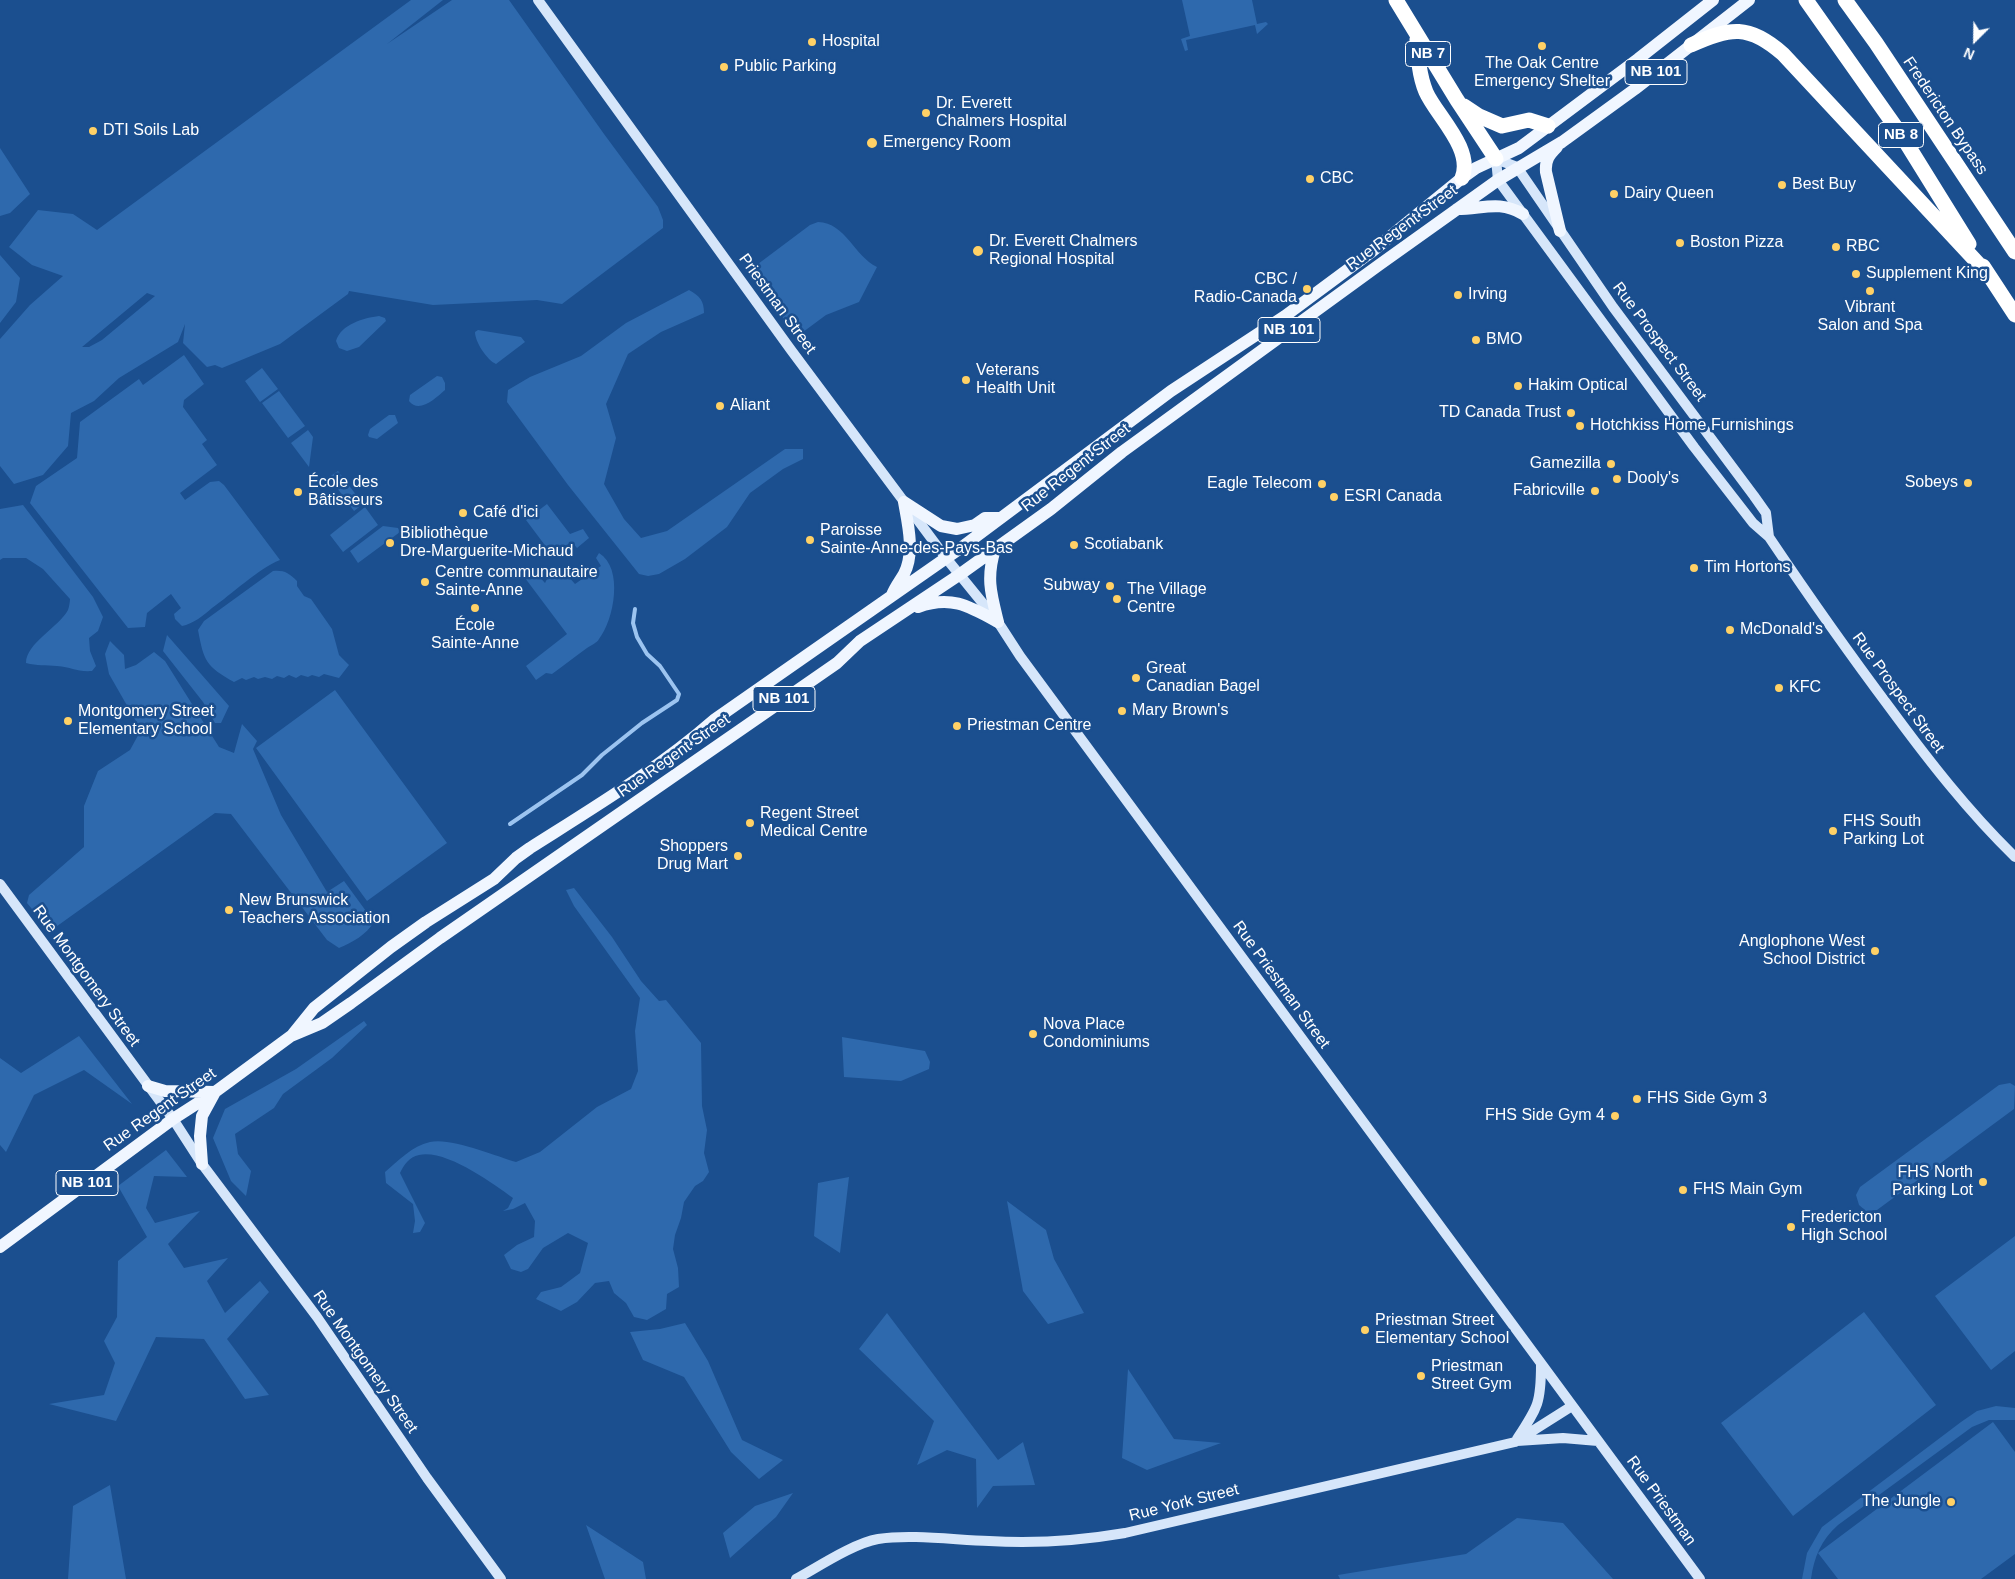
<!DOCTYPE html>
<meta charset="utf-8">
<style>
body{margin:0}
#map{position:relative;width:2015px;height:1579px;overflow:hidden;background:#1b4f8f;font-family:Helvetica,sans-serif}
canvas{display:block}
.north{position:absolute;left:1950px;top:15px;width:50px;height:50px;-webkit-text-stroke:4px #1b4f8f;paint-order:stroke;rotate:203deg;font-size:14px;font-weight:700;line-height:20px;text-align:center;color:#fff}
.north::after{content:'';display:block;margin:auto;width:18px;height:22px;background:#fff;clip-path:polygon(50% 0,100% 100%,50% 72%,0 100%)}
</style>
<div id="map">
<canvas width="2015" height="1579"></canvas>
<div class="north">N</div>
</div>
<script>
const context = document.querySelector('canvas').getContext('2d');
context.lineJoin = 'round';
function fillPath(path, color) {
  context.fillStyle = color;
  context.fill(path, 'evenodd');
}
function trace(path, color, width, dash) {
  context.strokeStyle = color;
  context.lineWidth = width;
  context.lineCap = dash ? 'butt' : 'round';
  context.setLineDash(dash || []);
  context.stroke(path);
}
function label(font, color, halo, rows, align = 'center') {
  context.font = font + ' Helvetica,sans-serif';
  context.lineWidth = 5;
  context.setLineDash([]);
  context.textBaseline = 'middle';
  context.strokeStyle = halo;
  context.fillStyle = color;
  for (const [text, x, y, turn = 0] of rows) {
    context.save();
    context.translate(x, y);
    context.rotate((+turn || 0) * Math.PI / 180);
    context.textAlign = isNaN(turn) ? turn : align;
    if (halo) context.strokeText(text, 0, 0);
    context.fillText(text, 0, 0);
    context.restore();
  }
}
fillPath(new Path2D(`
 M411 0H443L387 44 452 0H509L604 134 658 207 663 220V228L562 304 537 300 433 305 349 291 348 294 280 344 222 368 215 365 207 367 183 343 185 324 178 342 119 378 94 401 71 413 68 446 43 475 14 484 0 466V339L30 305 63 276 32 265 9 247 38 210 73 214 97 230ZM147 293 155 296 102 340 89 347H82Z
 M1182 0H1252L1257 24 1266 22 1268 24 1257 34 1255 25 1186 40 1188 50 1185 51 1181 39 1190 36Z
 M0 148 30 194 10 213 0 216Z
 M818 222C846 223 854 256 877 267L859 302 826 315 803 332 796 334 777 310 783 306 779 299 772 304 750 274V270L810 225Z
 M0 255 20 278 16 302 0 323Z
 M689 290C700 296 704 301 704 313L661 332 628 354 606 404 616 438 604 484 624 519 641 538 667 531 785 449H803V459L783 469 750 493 727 527 685 559 659 574 648 576 639 574 568 485 507 402 508 390 530 377 581 356 626 323Z
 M379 316 385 318 386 321 359 347 347 351 339 348 336 341C341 324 364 318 379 316Z
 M478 330 521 337 525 342 496 364C487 360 475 342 475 332Z
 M184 355 204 384 184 400 183 407 207 440 202 444 217 465 180 493 185 500 210 482 219 481 224 485 280 560C258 569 232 594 212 608 204 615 193 624 182 626L175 619 174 614 181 608 171 594 147 613 145 627 128 628 30 503 36 486 77 458 80 422 139 379 143 385Z
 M262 368 278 389 260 402 245 381Z
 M437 376 442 377 445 383V390C436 398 419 414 409 401L410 395Z
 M279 391 305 426 288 438 262 403Z
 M389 415H395L398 423 377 439 369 437 368 435 370 429Z
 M308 430 313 437 309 467 291 443Z
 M338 471 363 504 354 511 329 477Z
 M547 504 570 534 583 529 589 538 577 548 572 542 567 545 572 552 570 553 547 548 526 520Z
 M23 505 93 597 103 617 98 631 89 638 90 651 96 666 92 671C76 672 72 667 57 666 46 665 37 666 26 663 26 643 59 627 68 610 69 607 70 602 70 599L43 569 26 558H3L0 560V509Z
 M365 507 378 525 343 552 330 535Z
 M383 526 398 528 400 532 358 563 350 551Z
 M599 553C624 568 614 620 599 639 597 643 591 645 587 648 575 657 564 665 552 674L546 673 536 680 526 666 567 634 522 574 525 572 527 574 530 573 534 575 536 573 545 583 548 577 545 572 568 576 575 584 601 566 596 558Z
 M273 571C284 570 289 573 297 581V586L304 596 311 599 332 629 339 655 349 665 339 678 324 674 319 677 312 675 308 677 301 675 296 678 289 675 284 678 277 676 272 679 265 677 258 679 254 677 246 680 242 678 234 682C206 666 204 662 198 630L204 621Z
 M167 635 229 706 221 723H215L203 702 163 651Z
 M110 641 124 655 125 669 136 665 154 652 165 661 219 747 234 753 242 724 257 741 253 749 281 815 327 892 344 881 374 922C366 935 353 942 339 948L327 940 231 814 215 813 53 929 46 926 27 903 29 895 84 847V806L98 771 130 750 141 730 109 674 105 654Z
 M335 690 447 843 367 901 256 748Z
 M574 888 612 937 641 981 659 1001 666 1000 701 1043 702 1106 707 1130 704 1153 709 1172 703 1181 695 1186 684 1202 681 1218 675 1235 673 1249 678 1268 679 1287 667 1294 666 1309 647 1320 634 1317 626 1303 614 1293 609 1281 595 1283 577 1302 561 1311 536 1299 541 1292 561 1287 580 1273 588 1243 568 1233 543 1248 528 1269 521 1272 511 1269 504 1255 517 1245 534 1237 535 1221 525 1203 513 1209 503 1211 508 1208 513 1198C492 1183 446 1149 419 1155 409 1157 404 1165 400 1173L425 1223 420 1232 413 1233 415 1221 413 1204 386 1183 385 1172C398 1161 412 1146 430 1142 450 1137 496 1156 516 1162L540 1152 597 1107 631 1089 638 1071 635 1031 640 998 574 906 566 890Z
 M364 1021 367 1025 332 1058 283 1094 274 1108 235 1134 238 1154 251 1171 246 1196 231 1181 213 1138 225 1109 296 1069Z
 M79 1036 132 1104 84 1070 34 1095 6 1152 0 1145V1058L21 1073Z
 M842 1037 925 1051 930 1062 929 1069 901 1081 844 1077Z
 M2010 1083 2015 1086 2014 1109 1877 1210 1866 1211 1859 1205 1856 1195 1860 1187 1999 1085Z
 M166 1150 187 1177 154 1176 146 1208 155 1223 200 1211 168 1244 184 1268 228 1258 207 1281 225 1313 260 1281 269 1292 227 1339 269 1395 245 1399 204 1339 156 1337 116 1421 49 1404 104 1395 115 1363 104 1341 117 1317 118 1261 147 1237 118 1186Z
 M849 1177 840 1253 814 1236 818 1183Z
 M1007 1201 1046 1230 1054 1259 1084 1313 1048 1324 1023 1291Z
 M2015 1236V1351L1991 1370 1935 1296Z
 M1864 1312 1936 1405 1793 1516 1721 1423Z
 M887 1313 998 1460 1023 1442 1035 1485 993 1486 977 1508 976 1459 947 1450 917 1465 934 1421 859 1349Z
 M685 1323 708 1361 742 1440 783 1460 759 1479 731 1452 684 1377 643 1360 630 1332 660 1329Z
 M1128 1369 1174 1439 1221 1443 1147 1470 1122 1458Z
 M1996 1406 2015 1408V1420H1989L1972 1427 1838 1525C1821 1540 1814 1557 1811 1579H1802L1807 1553 1822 1527 1961 1422 1977 1411Z
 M1993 1422 2015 1452V1554L1981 1579H1838L1818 1553Z
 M110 1485 126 1579H68L73 1506Z
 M793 1493 776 1517 730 1558 723 1533 755 1506Z
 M1517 1518 1563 1523 1613 1579H1340L1338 1575 1466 1554Z
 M586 1525 643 1562 646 1579H605Z`), '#2e69ad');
trace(new Path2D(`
 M510 824 582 775 602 755 642 723 677 700 679 694 660 666 647 654 637 637 633 623 635 609`), '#9cc4f0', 4);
trace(new Path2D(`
 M538 0 791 350 946 558 998 622 1020 656 1700 1579
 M1769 537 1766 513 1754 496 1613 307 1517 167 1496 159 1498 180 1694 447 1753 523 1769 537C1808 595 1848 652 1890 708 1929 761 1968 811 2015 857
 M0 884 173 1119 202 1164 317 1317 427 1478 501 1579
 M1517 1439C1538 1407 1541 1403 1541 1365
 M1517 1441 1563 1438 1598 1441
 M796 1579C818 1567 854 1543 878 1539 911 1534 955 1540 989 1541 1036 1544 1078 1541 1125 1533L1515 1442 1572 1406`), '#d6e6fa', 10);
trace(new Path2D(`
 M1557 147C1549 155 1545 160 1546 172L1560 231
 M1457 209C1483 209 1499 200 1523 214
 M904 502 941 526 957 529 975 525 985 518H1001
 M995 549C986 578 991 594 998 622
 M892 595C895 587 900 581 904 574 915 553 908 524 904 502
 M918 607C951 595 969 606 998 622
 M293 1034 314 1008 391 947 426 922 494 879 516 858 530 848C593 808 658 769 714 720L962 547 1171 391 1285 316 1370 253 1462 178 1476 168 1519 148 1638 59 1713 0
 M148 1086 165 1091 215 1092
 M202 1164 200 1136 202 1116 214 1094
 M0 1247 173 1119 215 1092 291 1036 322 1023 351 1003 440 938 837 663 860 641 959 575 1051 509 1122 452 1379 265 1498 180 1562 142 1635 89 1749 0`), '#f0f6ff', 12);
trace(new Path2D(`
 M1396 0 1457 100 1496 159
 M1806 0 1902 136 1969 244
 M1845 0 1876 43 2015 252
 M1417 39C1418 57 1419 75 1426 92 1436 115 1474 149 1462 178
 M1691 45C1730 27 1749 24 1783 54L1988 274
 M1464 106 1479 116 1502 126 1529 120 1548 126
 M1983 266 2015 315`), '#fff', 15);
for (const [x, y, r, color] of [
 [812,42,5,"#ffd166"],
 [1542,46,5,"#ffd166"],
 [724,67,5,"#ffd166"],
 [926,113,5,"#ffd166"],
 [93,131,5,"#ffd166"],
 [872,143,6,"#ffd166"],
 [1310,179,5,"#ffd166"],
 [1782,185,5,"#ffd166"],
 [1614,194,5,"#ffd166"],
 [1680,243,5,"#ffd166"],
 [1836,247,5,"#ffd166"],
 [978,251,6,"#ffd166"],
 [1856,274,5,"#ffd166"],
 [1307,289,5,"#ffd166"],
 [1870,291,5,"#ffd166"],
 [1458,295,5,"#ffd166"],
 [1476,340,5,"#ffd166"],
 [966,380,5,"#ffd166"],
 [1518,386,5,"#ffd166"],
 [720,406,5,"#ffd166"],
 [1571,413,5,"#ffd166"],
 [1580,426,5,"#ffd166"],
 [1611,464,5,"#ffd166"],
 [1617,479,5,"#ffd166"],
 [1968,483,5,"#ffd166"],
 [1322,484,5,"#ffd166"],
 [1595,491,5,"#ffd166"],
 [298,492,5,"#ffd166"],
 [1334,497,5,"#ffd166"],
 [463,513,5,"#ffd166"],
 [810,540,5,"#ffd166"],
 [390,543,5,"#ffd166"],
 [1074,545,5,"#ffd166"],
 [1694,568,5,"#ffd166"],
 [425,582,5,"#ffd166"],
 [1110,586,5,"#ffd166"],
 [1117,599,5,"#ffd166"],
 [475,608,5,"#ffd166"],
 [1730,630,5,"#ffd166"],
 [1136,678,5,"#ffd166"],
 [1779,688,5,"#ffd166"],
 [1122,711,5,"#ffd166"],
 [68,721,5,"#ffd166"],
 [957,726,5,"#ffd166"],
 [750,823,5,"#ffd166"],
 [1833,831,5,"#ffd166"],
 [738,856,5,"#ffd166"],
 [229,910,5,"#ffd166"],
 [1875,951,5,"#ffd166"],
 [1033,1034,5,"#ffd166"],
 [1637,1099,5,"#ffd166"],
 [1615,1116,5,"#ffd166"],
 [1983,1182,5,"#ffd166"],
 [1683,1190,5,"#ffd166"],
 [1791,1227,5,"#ffd166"],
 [1365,1330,5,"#ffd166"],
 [1421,1376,5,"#ffd166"],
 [1951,1502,5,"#ffd166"]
]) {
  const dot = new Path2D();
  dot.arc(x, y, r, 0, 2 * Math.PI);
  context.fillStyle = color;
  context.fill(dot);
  trace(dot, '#1b4f8f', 2);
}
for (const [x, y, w] of [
 [1428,54,45],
 [1656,72,62],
 [1901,135,45],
 [1289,330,62],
 [784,699,62],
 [87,1183,62]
]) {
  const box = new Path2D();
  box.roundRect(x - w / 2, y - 12.5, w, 25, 4);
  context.fillStyle = '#1b4f8f';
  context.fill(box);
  trace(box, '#fff', 1);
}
label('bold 15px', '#fff', null, [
 ["NB 7",1428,54],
 ["NB 101",1656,72],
 ["NB 8",1901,135],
 ["NB 101",1289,330],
 ["NB 101",784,699],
 ["NB 101",87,1183]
]);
label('16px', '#fff', '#1b4f8f', [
 ["Hospital",822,42],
 ["The Oak Centre",1542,64,"center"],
 ["Emergency Shelter",1542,82,"center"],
 ["Public Parking",734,67],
 ["Dr. Everett",936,104],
 ["Chalmers Hospital",936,122],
 ["DTI Soils Lab",103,131],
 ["Emergency Room",883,143],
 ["CBC",1320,179],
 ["Best Buy",1792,185],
 ["Dairy Queen",1624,194],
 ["Dr. Everett Chalmers",989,242],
 ["Regional Hospital",989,260],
 ["Boston Pizza",1690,243],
 ["RBC",1846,247],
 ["Supplement King",1866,274],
 ["CBC /",1297,280,"right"],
 ["Radio-Canada",1297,298,"right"],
 ["Irving",1468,295],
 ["Vibrant",1870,308,"center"],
 ["Salon and Spa",1870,326,"center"],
 ["BMO",1486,340],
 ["Veterans",976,371],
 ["Health Unit",976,389],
 ["Hakim Optical",1528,386],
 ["Aliant",730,406],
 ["TD Canada Trust",1561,413,"right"],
 ["Hotchkiss Home Furnishings",1590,426],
 ["Gamezilla",1601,464,"right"],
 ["Dooly's",1627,479],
 ["École des",308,483],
 ["Bâtisseurs",308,501],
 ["Sobeys",1958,483,"right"],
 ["Eagle Telecom",1312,484,"right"],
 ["Fabricville",1585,491,"right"],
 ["ESRI Canada",1344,497],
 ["Café d'ici",473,513],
 ["Paroisse",820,531],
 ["Sainte-Anne-des-Pays-Bas",820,549],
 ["Bibliothèque",400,534],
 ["Dre-Marguerite-Michaud",400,552],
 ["Scotiabank",1084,545],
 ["Tim Hortons",1704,568],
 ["Centre communautaire",435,573],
 ["Sainte-Anne",435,591],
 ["Subway",1100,586,"right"],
 ["The Village",1127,590],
 ["Centre",1127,608],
 ["École",475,626,"center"],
 ["Sainte-Anne",475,644,"center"],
 ["McDonald's",1740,630],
 ["Great",1146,669],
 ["Canadian Bagel",1146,687],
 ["KFC",1789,688],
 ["Mary Brown's",1132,711],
 ["Montgomery Street",78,712],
 ["Elementary School",78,730],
 ["Priestman Centre",967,726],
 ["Regent Street",760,814],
 ["Medical Centre",760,832],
 ["FHS South",1843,822],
 ["Parking Lot",1843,840],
 ["Shoppers",728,847,"right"],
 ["Drug Mart",728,865,"right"],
 ["New Brunswick",239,901],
 ["Teachers Association",239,919],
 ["Anglophone West",1865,942,"right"],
 ["School District",1865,960,"right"],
 ["Nova Place",1043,1025],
 ["Condominiums",1043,1043],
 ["FHS Side Gym 3",1647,1099],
 ["FHS Side Gym 4",1605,1116,"right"],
 ["FHS North",1973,1173,"right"],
 ["Parking Lot",1973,1191,"right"],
 ["FHS Main Gym",1693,1190],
 ["Fredericton",1801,1218],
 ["High School",1801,1236],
 ["Priestman Street",1375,1321],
 ["Elementary School",1375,1339],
 ["Priestman",1431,1367],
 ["Street Gym",1431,1385],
 ["The Jungle",1941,1502,"right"]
], 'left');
label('16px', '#fff', '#1b4f8f', [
 ["Fredericton Bypass",1945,116,56],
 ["Rue Regent Street",1402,228,-36],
 ["Priestman Street",777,304,54],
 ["Rue Prospect Street",1659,342,53],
 ["Rue Regent Street",1076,468,-38],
 ["Rue Prospect Street",1898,693,54],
 ["Rue Regent Street",674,756,-35],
 ["Rue Montgomery Street",86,976,54],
 ["Rue Priestman Street",1281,985,54],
 ["Rue Regent Street",160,1110,-35],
 ["Rue Montgomery Street",365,1362,55],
 ["Rue Priestman",1661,1501,54],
 ["Rue York Street",1184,1503,-14]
]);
</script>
